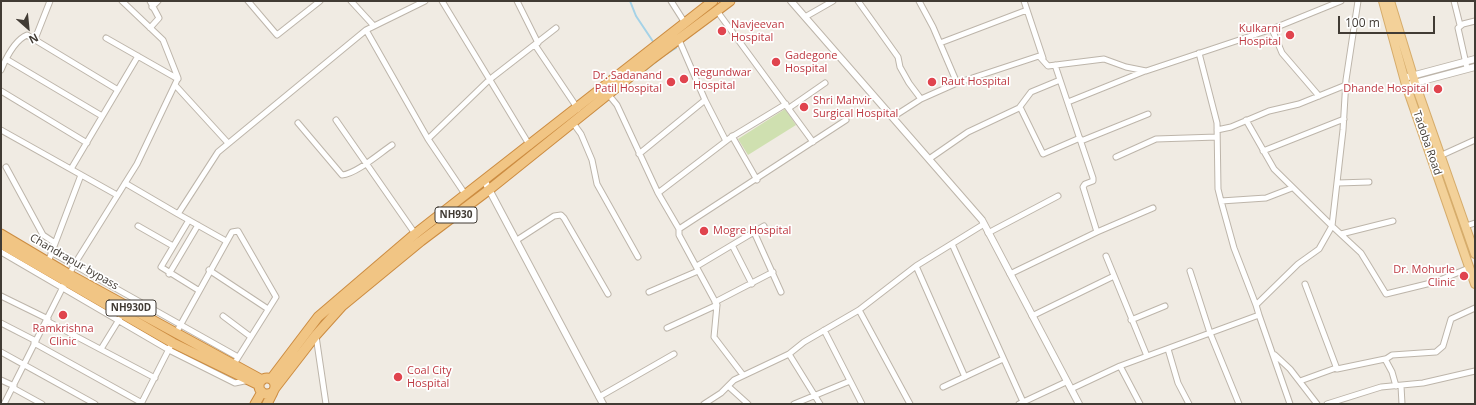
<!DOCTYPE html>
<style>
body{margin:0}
#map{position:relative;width:1476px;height:405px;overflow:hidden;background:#f0ebe3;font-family:"Open Sans",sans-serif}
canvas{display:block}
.frame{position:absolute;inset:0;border:2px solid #413b34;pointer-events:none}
.north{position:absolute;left:8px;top:8px;width:40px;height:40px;-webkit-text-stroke:3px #fff;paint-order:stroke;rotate:153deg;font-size:11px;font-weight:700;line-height:16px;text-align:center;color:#413b34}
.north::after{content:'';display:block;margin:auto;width:14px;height:18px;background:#413b34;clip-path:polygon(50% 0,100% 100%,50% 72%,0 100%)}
.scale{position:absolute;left:1338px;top:16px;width:97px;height:18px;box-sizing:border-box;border:2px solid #413b34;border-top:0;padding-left:5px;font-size:12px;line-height:14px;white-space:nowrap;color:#413b34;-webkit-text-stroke:3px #fff;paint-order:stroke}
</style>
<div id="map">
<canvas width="1476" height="405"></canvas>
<div class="frame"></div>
<div class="north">N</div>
<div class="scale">100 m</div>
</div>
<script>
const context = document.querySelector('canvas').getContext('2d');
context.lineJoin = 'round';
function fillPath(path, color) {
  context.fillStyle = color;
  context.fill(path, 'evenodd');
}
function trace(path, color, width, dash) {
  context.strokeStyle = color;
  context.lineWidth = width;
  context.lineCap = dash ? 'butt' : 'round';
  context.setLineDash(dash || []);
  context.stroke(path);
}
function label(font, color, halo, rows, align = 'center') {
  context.font = font + ' "Open Sans",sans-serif';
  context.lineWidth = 3.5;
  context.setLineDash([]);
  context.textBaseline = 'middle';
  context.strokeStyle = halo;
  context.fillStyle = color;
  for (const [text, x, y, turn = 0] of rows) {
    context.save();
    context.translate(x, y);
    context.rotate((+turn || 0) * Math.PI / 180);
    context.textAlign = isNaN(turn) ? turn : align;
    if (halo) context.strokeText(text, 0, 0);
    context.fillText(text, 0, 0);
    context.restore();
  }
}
fillPath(new Path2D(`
 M785 109 796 125 748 155 738 139Z`), '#cfe0b0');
trace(new Path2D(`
 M630 1 636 16 654 43
 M663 56 676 48
 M590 114 662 57`), '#a5d2e7', 2);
const minor = new Path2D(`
 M150 1 159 18 150 28
 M248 1 277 35 320 1
 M351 1 374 26
 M442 1 530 146
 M517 1 538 43
 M671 1 685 23
 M858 1 898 57 900 67 909 83 921 99
 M919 1 933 27 957 83
 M1024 1 1043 58
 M1454 1 1460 25
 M152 7 158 1
 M717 11 813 142
 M805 17 833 1
 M1272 29 1282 53 1319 96
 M366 30 428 139 465 194
 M106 38 178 79
 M35 39 50 1
 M679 40 705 100 726 141
 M940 43 1027 10
 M535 45 578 109
 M1199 53 1217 123 1218 189 1221 201 1234 248 1256 305
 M6 59 102 116
 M1055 65 1093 178V181L1085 184 1083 187 1097 232
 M1467 68 1458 28 1463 24 1475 21
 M1 70C6 58 15 40 27 35L118 90
 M175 85 228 143
 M1 91 87 143
 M608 94 617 105 658 193 679 229V235L717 305 714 337 743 375
 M1068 102 1145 71
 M1020 107 1043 154 1080 138
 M789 108 825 83
 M893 117 921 99 957 83 1039 56 1048 66 1104 59 1126 67 1146 71 1272 29 1341 1
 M336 120 416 235
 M1246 120 1274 169 1332 226
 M298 123 342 175C356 174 380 153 392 145
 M573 123 581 134 592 160 597 184 638 257
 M1 130 117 195
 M1217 130 1231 127 1269 111 1299 104 1346 85
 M732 136 757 180
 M428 139 489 80 556 28
 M1081 141 1148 114
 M1263 151 1344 119
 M639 154 705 100
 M1442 155 1475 140
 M1116 157 1156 139 1217 137
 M929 159 968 132 1019 108 1031 92 1060 80
 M6 167 43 235 55 243
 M71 169 138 56
 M125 183 178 214 218 152 366 30 425 1
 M1338 183 1369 182
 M658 193 730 138 786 104
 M1221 201 1266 198 1292 188
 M178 214 226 241
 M189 220 161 267 198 290
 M138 226 173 246
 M1332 226 1343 130 1346 80 1358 1
 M1466 226 1475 223
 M679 229 846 120
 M754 232 781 292
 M988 233 1058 196
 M1341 234 1393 221
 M517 240 554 216 561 215 564 218 608 294
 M952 244 1024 404
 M732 245 752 284
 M1 252 169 350 235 383 249 380
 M51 252 238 357
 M1106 256 1147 356
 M48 262 81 175
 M697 266 764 226
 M916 266 965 377
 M209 270 268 309
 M1190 271 1210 333 1239 404
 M169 274 198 225
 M1010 274 1097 232 1153 208
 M1305 284 1337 369 1385 359 1392 372 1396 386
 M649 292 698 271
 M1 296 48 319
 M715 302 773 272
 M859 310 910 404
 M1259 315 1290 404
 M223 316 251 337
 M1032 316 1114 276
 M1131 320 1165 306
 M47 321 155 378
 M1 323 36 341
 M667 328 717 305
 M824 330 862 404
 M176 333 232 232 238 231 276 297 234 364
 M316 336 326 404
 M34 343 142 403
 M101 349 120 318
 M1168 349 1178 383 1189 404
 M1 352 95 404
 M789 354 820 404
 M1275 355 1290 369 1317 404
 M1386 359 1392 355 1436 352 1443 346 1451 319 1475 308
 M1120 366 1140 404
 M1 380 14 386
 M1300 381 1336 368
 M728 386 748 404
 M1401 386 1402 404
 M943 387 1003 359
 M13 388 42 404
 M1071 389 1120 366 1259 315 1256 305 1298 264 1319 249 1332 226 1361 253 1386 294 1435 282 1469 268
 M599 397 674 354
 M4 404 74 265 137 164 178 78 163 40 122 1
 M141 404 170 347
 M704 404 721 393 734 380 789 354 804 342 859 310 916 266 984 224
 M794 404 850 381
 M1019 404 1066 382
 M1327 404 1381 387 1423 383 1475 371`);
const tertiary = new Path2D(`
 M791 1 982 220 1079 404
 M1404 78 1475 59
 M1411 84 1475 67
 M484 180 603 404`);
const primary = new Path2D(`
 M1383 1 1406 85 1475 284
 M1390 1 1415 83 1475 254`);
const trunk = new Path2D(`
 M1 234 70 275 262 380
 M1 244 173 343 259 385
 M259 386a8 8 0 1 1 16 0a8 8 0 1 1-16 0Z
 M271 379 318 317 415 234 713 1
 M275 388 316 335 342 306 421 241 490 189 652 59 730 1
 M255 404 262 392
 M267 404 273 392`);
trace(minor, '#bdb5aa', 7);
trace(tertiary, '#bdb5aa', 8);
trace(primary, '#d6ac6b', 10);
trace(trunk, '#cc8c41', 11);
trace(minor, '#fff', 5);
trace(tertiary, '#fff', 6);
trace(primary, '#f3d199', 8);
trace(trunk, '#f1c584', 9);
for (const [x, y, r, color] of [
 [722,31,5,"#e0444e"],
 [1290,35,5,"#e0444e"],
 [776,62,5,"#e0444e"],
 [684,79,5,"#e0444e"],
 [671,82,5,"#e0444e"],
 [932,82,5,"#e0444e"],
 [1438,89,5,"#e0444e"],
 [804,107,5,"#e0444e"],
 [704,231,5,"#e0444e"],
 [1464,276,5,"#e0444e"],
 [63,315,5,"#e0444e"],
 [398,377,5,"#e0444e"]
]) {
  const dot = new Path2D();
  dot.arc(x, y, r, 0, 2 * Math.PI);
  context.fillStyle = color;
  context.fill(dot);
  trace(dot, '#fff', 1.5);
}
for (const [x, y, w] of [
 [456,215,42],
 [131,308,50]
]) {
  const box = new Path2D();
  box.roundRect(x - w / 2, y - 8, w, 16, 3);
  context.fillStyle = '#fff';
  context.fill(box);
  trace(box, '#413b34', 1);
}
label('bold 10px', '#413b34', null, [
 ["NH930",456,215],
 ["NH930D",131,308]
]);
label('11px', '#be3a42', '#fff', [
 ["Navjeevan",731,25],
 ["Hospital",731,38],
 ["Kulkarni",1281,29,"right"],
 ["Hospital",1281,42,"right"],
 ["Gadegone",785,56],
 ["Hospital",785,69],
 ["Regundwar",693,73],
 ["Hospital",693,86],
 ["Dr. Sadanand",662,76,"right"],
 ["Patil Hospital",662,89,"right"],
 ["Raut Hospital",941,82],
 ["Dhande Hospital",1429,89,"right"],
 ["Shri Mahvir",813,101],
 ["Surgical Hospital",813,114],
 ["Mogre Hospital",713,231],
 ["Dr. Mohurle",1455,270,"right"],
 ["Clinic",1455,283,"right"],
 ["Ramkrishna",63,329,"center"],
 ["Clinic",63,342,"center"],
 ["Coal City",407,371],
 ["Hospital",407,384]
], 'left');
label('11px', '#413b34', '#fff', [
 ["Tadoba Road",1427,143,71],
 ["Chandrapur bypass",74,262,30]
]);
</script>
